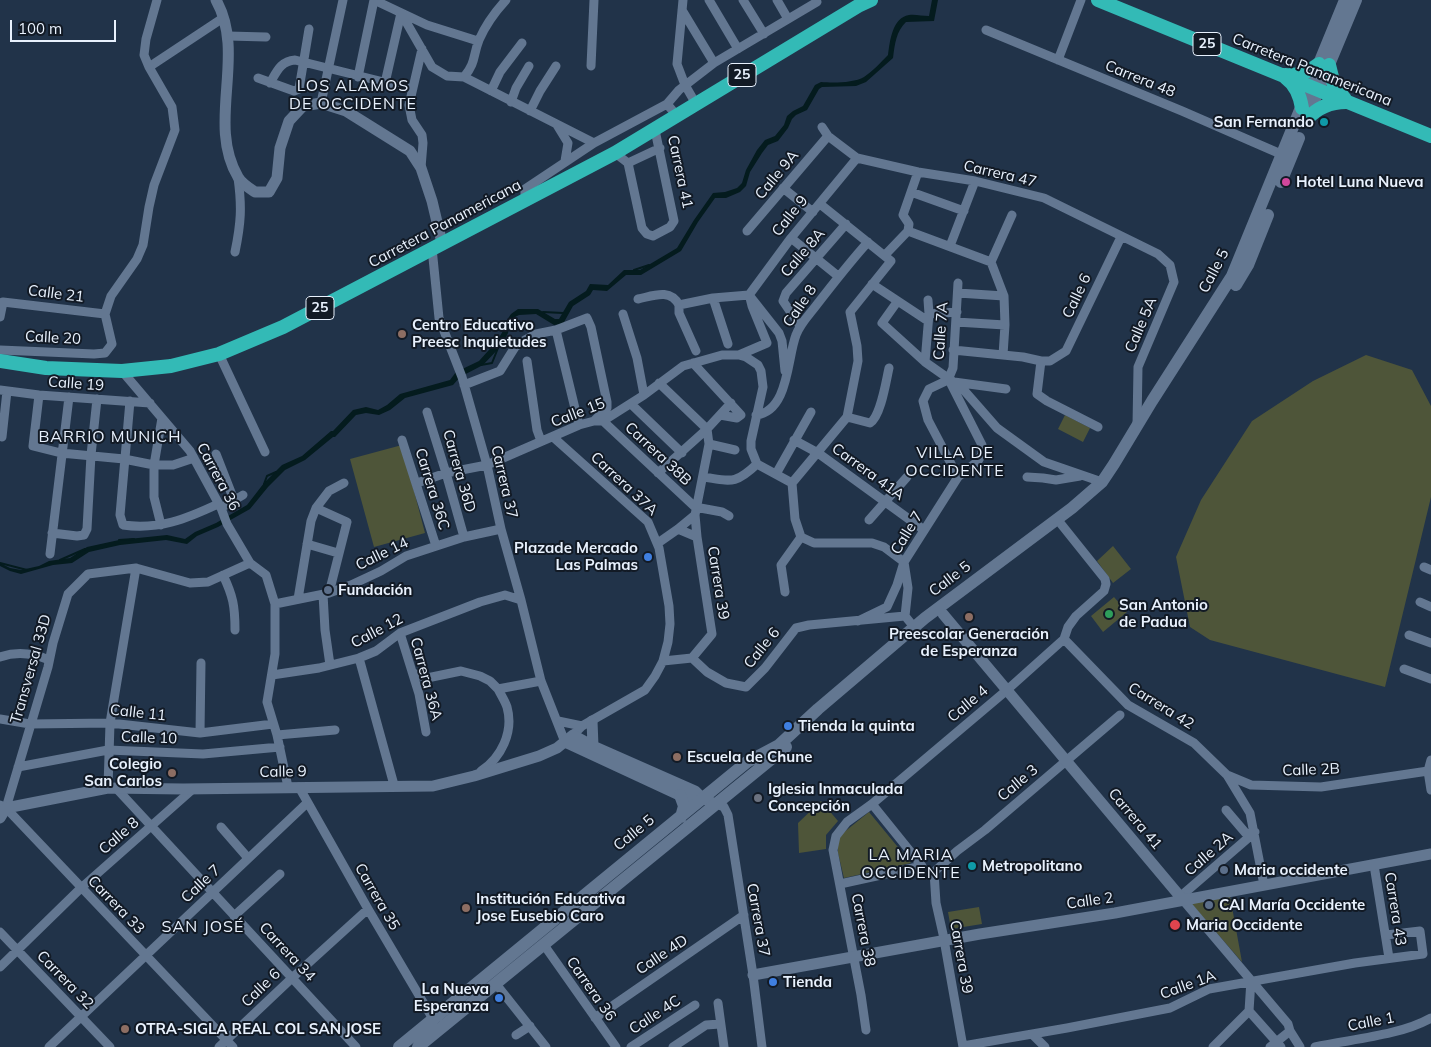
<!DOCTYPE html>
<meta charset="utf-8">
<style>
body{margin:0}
#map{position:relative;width:1431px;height:1047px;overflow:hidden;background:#213349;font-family:Mulish,sans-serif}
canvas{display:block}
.scale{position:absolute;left:10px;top:20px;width:106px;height:22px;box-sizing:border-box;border:2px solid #e8f1fd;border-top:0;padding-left:6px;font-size:15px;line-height:18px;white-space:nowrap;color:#e8f1fd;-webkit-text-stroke:4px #121a25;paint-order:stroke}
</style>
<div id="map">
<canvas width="1431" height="1047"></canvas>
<div class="scale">100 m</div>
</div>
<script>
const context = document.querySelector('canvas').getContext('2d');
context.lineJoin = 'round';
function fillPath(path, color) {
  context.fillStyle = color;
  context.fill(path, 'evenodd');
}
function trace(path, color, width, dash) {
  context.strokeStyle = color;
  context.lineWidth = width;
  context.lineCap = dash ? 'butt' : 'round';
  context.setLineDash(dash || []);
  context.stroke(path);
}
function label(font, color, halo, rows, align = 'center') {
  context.font = font + ' Mulish,sans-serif';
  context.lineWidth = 4;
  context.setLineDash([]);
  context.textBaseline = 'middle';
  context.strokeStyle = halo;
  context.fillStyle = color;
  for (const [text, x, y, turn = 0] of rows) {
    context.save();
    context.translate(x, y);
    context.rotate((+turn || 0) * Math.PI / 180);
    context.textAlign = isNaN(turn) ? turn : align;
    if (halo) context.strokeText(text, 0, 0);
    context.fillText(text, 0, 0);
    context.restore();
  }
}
fillPath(new Path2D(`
 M1366 355 1412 370 1431 406V497L1385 687 1210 640 1190 627 1176 557 1201 500 1252 421 1313 381Z
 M1065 415 1090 428 1083 442 1058 429Z
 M402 445 425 533 374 547 350 459Z
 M1113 546 1131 569 1113 583 1097 561Z
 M1114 597 1127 612 1103 632 1091 616Z
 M821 801 838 821 826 835V849L799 853 798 823Z
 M869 812 911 863 844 878 838 853V837Z
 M1230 896 1242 962 1190 902Z
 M979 907 982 924 951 929 948 912Z`), '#4e5539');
fillPath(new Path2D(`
 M932 0H938L934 21 906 22C896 32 895 43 893 58L866 82 856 86 822 87 819 89 807 110 796 115 792 119 788 128 778 141 768 145 762 153 750 172 746 186 740 192 726 198H715L698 222 681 251 641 275H626L607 291 593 290 590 295 573 306 563 324 554 325 536 314 519 315 515 317 510 326 508 333 502 345 483 365 460 377 453 385 405 398 390 410 379 415 366 413 356 415 335 437H333L305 460 285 470 268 487 250 509 218 527 197 536 187 544 166 540 120 545 89 552 72 563 53 565 21 574 10 571 0 566V563L10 568 21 570 39 566 49 561 70 558 87 547 119 540 167 535 185 539 195 532 216 523 247 505 264 483 282 465 302 456 331 431H333L353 410 366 407 378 410 387 405 400 394 450 380 456 372 479 361 497 341 503 331 505 323 511 314 518 309H538L555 319H559L569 302 586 291 590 284 608 285 624 270H640L677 248 694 220 713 193 725 192 737 188 742 183 746 170 757 150 765 140 775 136 784 125 787 116 793 111 803 106 815 85 821 82C833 83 854 83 864 77 873 71 881 62 888 55 890 41 892 18 909 15 915 14 922 16 929 16Z`), '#041b1e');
trace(new Path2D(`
 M634 270 649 265
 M543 312 563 313
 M481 365 492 363 498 348
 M264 484 267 476 276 472
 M119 540 134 539
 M60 560 85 549
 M0 563 27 570`), '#041b1e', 2);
trace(new Path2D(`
 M374 0 427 25 478 41
 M683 0 677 64 685 85 696 104
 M709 0 738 49
 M743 0 764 34
 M777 0 788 19
 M682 10 714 63
 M401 13 432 67 447 76 464 77 594 143
 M986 30 1182 111 1283 155
 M228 36 266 37
 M1058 60 1081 0
 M591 66 594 0
 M149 67 223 18
 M358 77 374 0
 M464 77C476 63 473 55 479 40 486 24 494 13 506 0
 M258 78 294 91 299 89 309 29
 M270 83C277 71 281 61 295 60L412 89
 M385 83 401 13
 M491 91 500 72 522 43
 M511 102 516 88 529 66
 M321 103 343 0
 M667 104 679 90 714 63 817 2
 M530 111 540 91 556 66
 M557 125 568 143 565 161
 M822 127 828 136 857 158 918 172 975 181 1044 198 1158 254 1170 265 1174 282 1138 367 1137 425
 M615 153 628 163 642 228 647 234 653 236 670 227 674 221 655 130
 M628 163 660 148
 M421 168 423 143 422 135 412 120 409 105 422 49
 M783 188 813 212
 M911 192 964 211
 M525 201V189L594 143 667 104 677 116
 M747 231 828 136
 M908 231 991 262
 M791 238 838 276
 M950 246 975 181
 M432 248 439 318 462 377 487 465 501 529 521 600 541 681 565 742
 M235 252C241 223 242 207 238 178
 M885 255 908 231 909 224 903 215 918 172
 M991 262 1004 296 1005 325 1003 355
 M991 262 1012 215
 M872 284 928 321
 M958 293 1004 296
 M749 295 791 238 857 158
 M749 295 779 333 782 341 785 371
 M713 298 728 344
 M638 299C653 296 670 288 679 305
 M897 302 882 323 925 362 962 388 997 428 1044 462 1102 482
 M679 305 713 298 749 295
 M679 305V313L696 351
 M623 314 637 358 644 395
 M929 314 957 312
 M0 317 3 302 105 314
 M956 322 1005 325
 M800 326 783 301 786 293 846 224
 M556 330 579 425
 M0 350 94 354 105 353 112 344 105 314 111 296 137 259 143 245 149 207 154 185 175 130 172 107 149 67 144 55 146 39 157 0
 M953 350 1023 357 1041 361H1050L1066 351 1121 237
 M219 354 265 452
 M739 355 767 343 752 306 750 298
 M527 361 537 430 541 441
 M1041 361 1037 394 1047 401 1098 427
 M925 362 929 314 928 300
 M693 363 741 415 737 418 720 415
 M122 371 190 451 221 508 227 524 250 563 266 575 275 604V654L267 702 277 735 288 787
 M948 380 929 389 923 401 928 420 958 477
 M948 380 953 368 958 283
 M954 382 1006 389
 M659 383 707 429 709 444 695 515 697 537 712 634 692 658
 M464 385 500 371 515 347 525 340 536 334 556 330 587 318 591 327 607 402V408L594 421
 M0 390 39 395 150 403
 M39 395 33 446 61 453 124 459 154 465H173L194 458
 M130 401 120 515 123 525C159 530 186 519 218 504
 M631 404 682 453
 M427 412 446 473 464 537
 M756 415C789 411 787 358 796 335 800 324 808 316 815 307 832 285 849 263 868 242
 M847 417 870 423C881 416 886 381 889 368
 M603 421 695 507 722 512 729 516
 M2 437 7 391
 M553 437 648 522 659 548 669 606 670 624 668 642 663 661 655 676 645 690 582 726 573 735
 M402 440 436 546
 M794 440 818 453 924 530
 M709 444 735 450
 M216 454 234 500
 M658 473 707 429 731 403
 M776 474 811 412
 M703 477C731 481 735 485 757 464
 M1027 477 1043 478 1056 480 1080 476
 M417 483 446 473 487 465 579 425 594 421H603L644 395 683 366 722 355H739L746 357 758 365 761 371 763 387 751 441V449L757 464 792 483
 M792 483 847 417 858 361 857 346 850 312 891 261 820 204
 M792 483 795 519 801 537
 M221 508 243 495
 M316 508 347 522 329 593
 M869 520 907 477
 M161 525 154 497V465L162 418
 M678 529 697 537
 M52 533 77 536 84 535 87 529 91 455 97 399
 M801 537 814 543H872L884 547 904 562 908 588 905 616
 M658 543 678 529 695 515
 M307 544 338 553
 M50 554 69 397
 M1424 567 1431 570
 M223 575C233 596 235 606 235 630
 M785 592 781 565 801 537
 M323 594 325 630 330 665
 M298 599 311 521 316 508 329 491 344 483
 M1420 602 1431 607
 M275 604 329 593 351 585 381 571 406 556 464 537 501 529
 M858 621 887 607 897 585 904 562 958 477 978 461 982 454V445L949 380
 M400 633 419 694 426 732
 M1409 635 1431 643
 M1064 639 1128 705 1194 743 1227 775 1250 813 1264 885
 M0 657C17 651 33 653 49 660
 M359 658 394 785
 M663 661 692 658 707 672 726 683 746 687 765 668 796 628 809 625 905 616 914 627
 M1404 669 1431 679
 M413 673 427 678 461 671 480 676 490 681 498 689 541 681
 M272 675 319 668 359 658 376 651 400 633 480 602 505 595 521 600
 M0 719 30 724 110 723 200 733 273 724
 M558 721 582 726
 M200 733 201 663
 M277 735 335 730
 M1431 760 1428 771 1431 790
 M18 767 108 750 203 754 280 747
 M481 771C501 758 514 732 507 707 505 701 501 695 498 689
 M1227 775 1251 785 1321 787 1428 771
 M299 787 368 909 433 1019
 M108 788 110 723 136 568
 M116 788 356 1047
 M717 804 724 807 728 815 753 975 762 1047
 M0 805 6 808 233 1047
 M6 808 48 667 53 643 68 594 88 574 136 568 190 583 208 582 250 563
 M1226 810 1249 837
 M221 827 248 858
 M1374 865 1389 958
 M840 884 922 866 872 804
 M1181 896 1255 832
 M1183 900 1288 1024 1290 1031 1300 1047
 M234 916 280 874
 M0 932 110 1047
 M544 945 616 1047
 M0 967 81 888 193 789
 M496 984 546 1047
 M718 1003 724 1047
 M1249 1011 1281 1047
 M1249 1011 1251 980
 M595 1018 744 915
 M866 1030 861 995 833 850 836 836 847 822 872 804 1007 690 1064 639 1068 627 1076 616 1104 591 1106 584 1105 579 1061 524
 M1032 1034 1045 1047
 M516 1035 530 1026
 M963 1046 1067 1028 1170 1008 1209 989 1355 963 1423 954 1420 931 1386 935
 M49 1047 307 803
 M219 1047 292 978 368 909
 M631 1047 695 1005
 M673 1047 706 1025 720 1024
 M963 1047 943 934 936 903 934 872 957 851 985 830 1120 715
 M1213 1047 1249 1011
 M1270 1047 1290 1031
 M1315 1047C1351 1039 1399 1036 1431 1018`), '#637791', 9);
trace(new Path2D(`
 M216 0C247 55 206 123 238 177 241 183 249 188 255 192H269L277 178 280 148 289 121 303 106 321 103 346 111 410 151 421 168 432 201 442 243
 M943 614 1183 900
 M592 721 593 746
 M565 742 690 800 702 798
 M0 818 6 808 108 788 183 789 433 786 474 776 539 756 557 748 573 735 593 746 695 791 702 798 711 802
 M753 975 980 934 1115 913 1431 854`), '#637791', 11);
trace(new Path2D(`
 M1306 120 1356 0
 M1281 182 1299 138
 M1236 285 1248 265 1268 215
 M680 795 684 806 681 817
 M399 1047 747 762 779 745 818 709 925 618 1072 508 1102 482 1114 464 1152 401 1232 276 1345 0
 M418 1047 786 747`), '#637791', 12);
trace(new Path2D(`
 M1098 0 1431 136
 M1329 65 1334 85 1345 99
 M1285 75C1299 76 1309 72 1319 64
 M1286 78C1296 85 1300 96 1302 108
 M1307 119C1318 107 1330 102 1346 102
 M0 361 46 368 122 371 171 366 219 354 283 327 615 153 858 6 871 0`), '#33bab6', 14);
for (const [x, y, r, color] of [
 [1324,122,5,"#0f9aa8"],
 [1286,182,5,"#d1479c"],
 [402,334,5,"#8d6e63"],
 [648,557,5,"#3f7fe0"],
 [328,590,5,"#5c6f8a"],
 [1109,614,5,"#2e9e5b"],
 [969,617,5,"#8d6e63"],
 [788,726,5,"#3f7fe0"],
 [677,757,5,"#8d6e63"],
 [172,773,5,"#8d6e63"],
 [758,798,5,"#6b7280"],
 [972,866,5,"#0f9aa8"],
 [1224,870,5,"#5c6f8a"],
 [1209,905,5,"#5c6f8a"],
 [466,908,5,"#8d6e63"],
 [1175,925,6,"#e0444e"],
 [773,982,5,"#3f7fe0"],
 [499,998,5,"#3f7fe0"],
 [125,1029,5,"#8d6e63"]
]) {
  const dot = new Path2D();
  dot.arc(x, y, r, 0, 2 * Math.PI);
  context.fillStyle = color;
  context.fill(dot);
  trace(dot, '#121a25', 2);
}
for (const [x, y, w] of [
 [1207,44,28],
 [742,75,28],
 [320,308,28]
]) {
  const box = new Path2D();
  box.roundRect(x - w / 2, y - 11.5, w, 23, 4);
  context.fillStyle = '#121a25';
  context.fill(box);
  trace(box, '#e8f1fd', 1);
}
label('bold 14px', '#e8f1fd', null, [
 ["25",1207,44],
 ["25",742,75],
 ["25",320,308]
]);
label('15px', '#e8f1fd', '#121a25', [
 ["Carretera Panamericana",1312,70,22],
 ["Carrera 48",1140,79,22],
 ["Carrera 41",680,172,78],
 ["Carrera 47",1000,174,13],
 ["Calle 9A",777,175,-50],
 ["Calle 9",790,216,-51],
 ["Carretera Panamericana",445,224,-28],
 ["Calle 8A",803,253,-49],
 ["Calle 5",1214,271,-62],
 ["Calle 21",56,294,7],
 ["Calle 6",1077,296,-65],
 ["Calle 8",800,306,-56],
 ["Calle 5A",1141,325,-67],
 ["Calle 7A",941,331,-86],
 ["Calle 20",53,338,3],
 ["Calle 19",76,384,4],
 ["Calle 15",578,413,-21],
 ["Carrera 38B",658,454,43],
 ["Carrera 36D",459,471,74],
 ["Carrera 41A",868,472,36],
 ["Carrera 36",218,477,62],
 ["Carrera 37",504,482,77],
 ["Carrera 37A",624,484,43],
 ["Carrera 36C",432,489,73],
 ["Calle 7",907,533,-59],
 ["Calle 14",382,554,-26],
 ["Calle 5",950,579,-37],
 ["Carrera 39",718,583,81],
 ["Calle 12",377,631,-28],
 ["Calle 6",762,648,-51],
 ["Transversal 33D",31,669,-74],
 ["Carrera 36A",426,679,75],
 ["Calle 4",968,704,-40],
 ["Carrera 42",1161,706,32],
 ["Calle 11",138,713,6],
 ["Calle 10",149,738,2],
 ["Calle 2B",1311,770,-2],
 ["Calle 9",283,772,-1],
 ["Calle 3",1018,783,-40],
 ["Carrera 41",1135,819,50],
 ["Calle 5",634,833,-39],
 ["Calle 8",119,836,-41],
 ["Calle 2A",1209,854,-41],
 ["Calle 7",201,884,-43],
 ["Carrera 35",377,897,60],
 ["Calle 2",1090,901,-8],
 ["Carrera 33",116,905,46],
 ["Carrera 43",1395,909,81],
 ["Carrera 37",758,920,80],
 ["Carrera 38",863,930,79],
 ["Carrera 34",287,952,47],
 ["Calle 4D",662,955,-34],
 ["Carrera 39",961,957,80],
 ["Carrera 32",65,980,46],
 ["Calle 1A",1188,985,-20],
 ["Calle 6",261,988,-44],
 ["Carrera 36",591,989,55],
 ["Calle 4C",655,1015,-33],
 ["Calle 1",1371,1022,-11]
]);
label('bold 15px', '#e8f1fd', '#121a25', [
 ["San Fernando",1314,122,"right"],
 ["Hotel Luna Nueva",1296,182],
 ["Centro Educativo",412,325],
 ["Preesc Inquietudes",412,342],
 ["Plazade Mercado",638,548,"right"],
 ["Las Palmas",638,565,"right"],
 ["Fundación",338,590],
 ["San Antonio",1119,605],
 ["de Padua",1119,622],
 ["Preescolar Generación",969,634,"center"],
 ["de Esperanza",969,651,"center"],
 ["Tienda la quinta",798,726],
 ["Escuela de Chune",687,757],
 ["Colegio",162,764,"right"],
 ["San Carlos",162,781,"right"],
 ["Iglesia Inmaculada",768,789],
 ["Concepción",768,806],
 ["Metropolitano",982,866],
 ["Maria occidente",1234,870],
 ["Institución Educativa",476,899],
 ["Jose Eusebio Caro",476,916],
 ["CAI María Occidente",1219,905],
 ["Maria Occidente",1186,925],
 ["Tienda",783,982],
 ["La Nueva",489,989,"right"],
 ["Esperanza",489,1006,"right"],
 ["OTRA-SIGLA REAL COL SAN JOSE",135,1029]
], 'left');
context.letterSpacing = '1px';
label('16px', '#e8f1fd', '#121a25', [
 ["LOS ALAMOS",353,86],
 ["DE OCCIDENTE",353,104],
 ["BARRIO MUNICH",110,437],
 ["VILLA DE",955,453],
 ["OCCIDENTE",955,471],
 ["LA MARIA",911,855],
 ["OCCIDENTE",911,873],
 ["SAN JOSÉ",203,927]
]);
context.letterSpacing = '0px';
</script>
